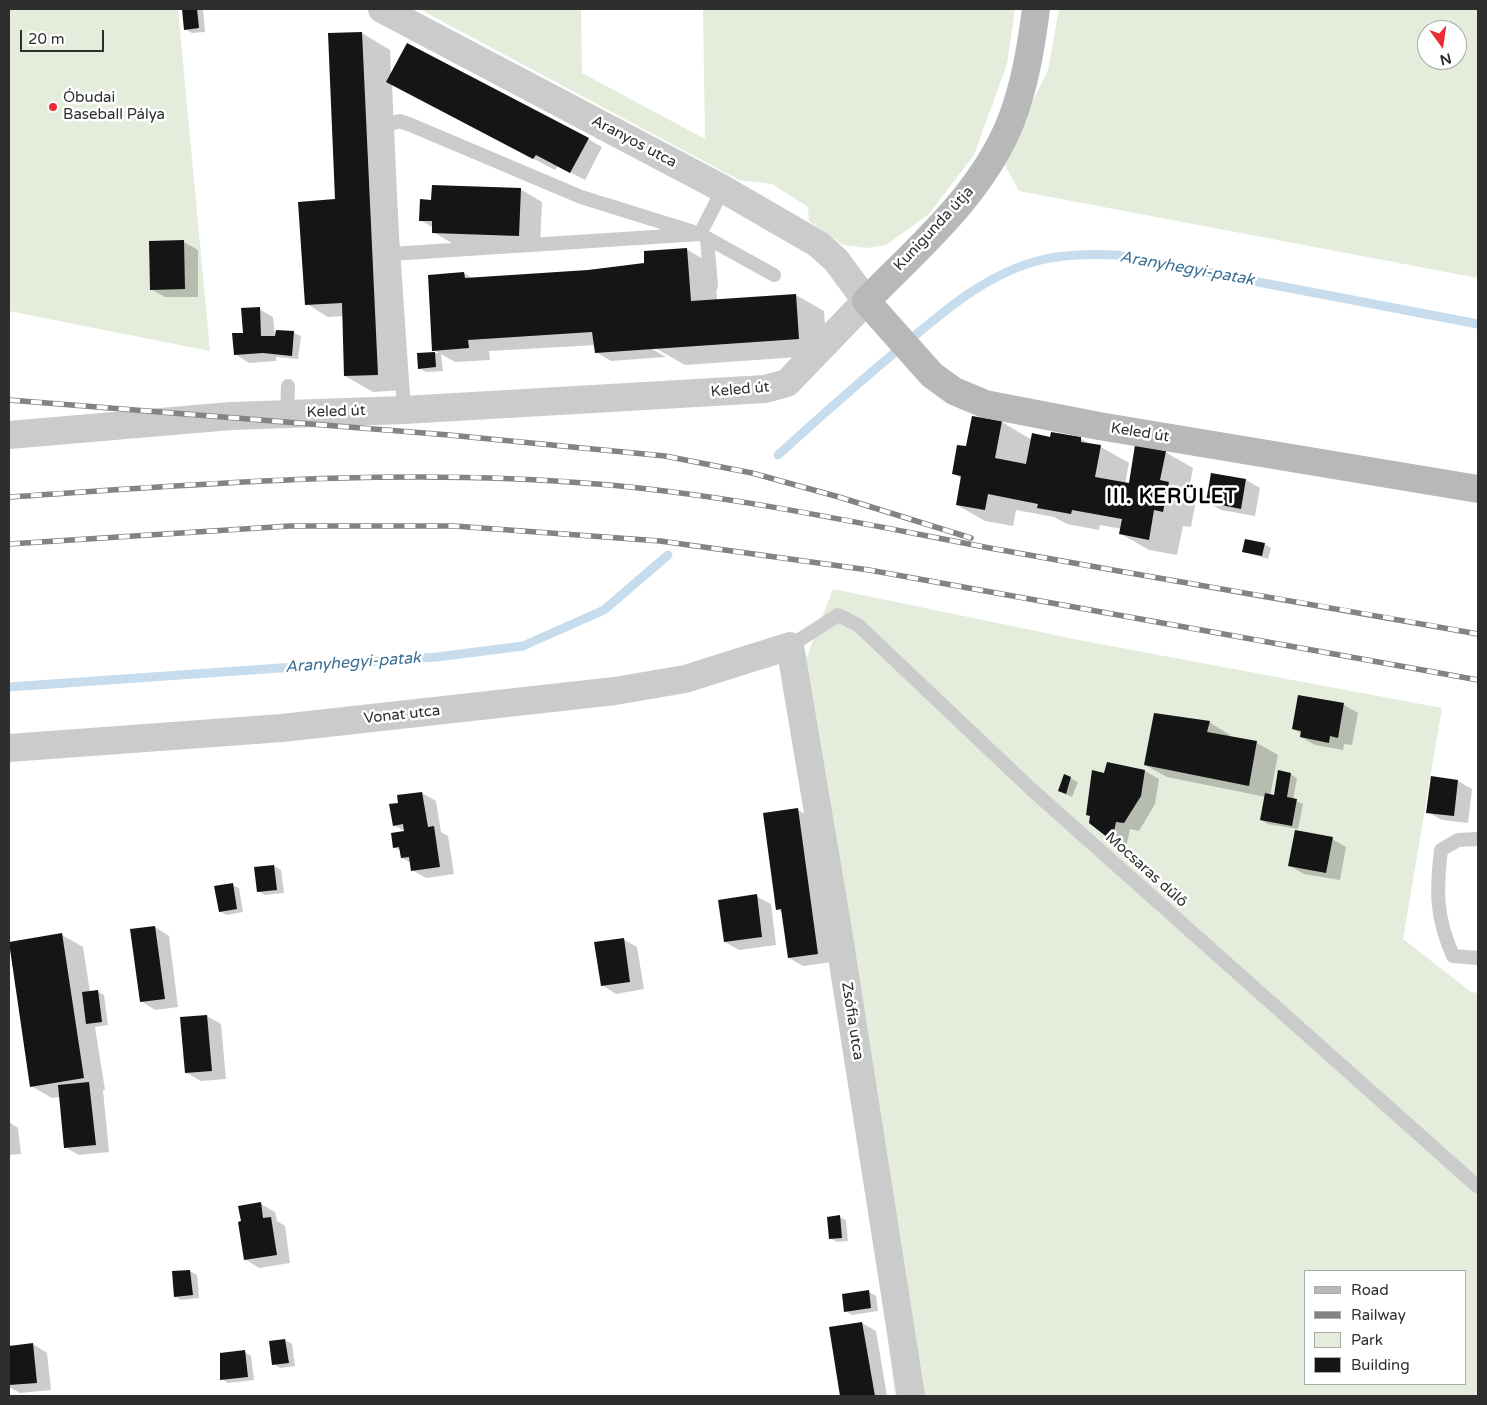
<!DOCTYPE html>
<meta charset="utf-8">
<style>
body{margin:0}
#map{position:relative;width:1487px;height:1405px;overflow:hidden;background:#fff;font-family:"Varela Round",sans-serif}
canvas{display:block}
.frame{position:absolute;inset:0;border:10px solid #2e2e2e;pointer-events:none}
.legend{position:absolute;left:1304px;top:1270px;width:162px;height:115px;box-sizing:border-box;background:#fff;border:1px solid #ababab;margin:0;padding:6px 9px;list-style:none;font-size:15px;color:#2e2e2e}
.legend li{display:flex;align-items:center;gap:10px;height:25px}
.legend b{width:25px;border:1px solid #ababab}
.north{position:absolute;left:1417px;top:20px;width:50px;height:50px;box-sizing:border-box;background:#fff;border:1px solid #ababab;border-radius:50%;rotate:166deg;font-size:14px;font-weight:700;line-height:20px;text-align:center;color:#2e2e2e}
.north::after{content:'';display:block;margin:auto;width:18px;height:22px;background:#eb2b35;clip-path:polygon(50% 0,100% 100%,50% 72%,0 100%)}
.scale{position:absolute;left:20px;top:30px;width:84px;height:22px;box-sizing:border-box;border:2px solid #2e2e2e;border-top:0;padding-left:6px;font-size:15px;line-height:18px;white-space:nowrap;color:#2e2e2e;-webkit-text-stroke:4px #fff;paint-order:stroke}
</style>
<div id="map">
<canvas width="1487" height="1405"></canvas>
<div class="frame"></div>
<ul class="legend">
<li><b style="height:6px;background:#b8b8b8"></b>Road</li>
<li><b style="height:6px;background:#838383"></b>Railway</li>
<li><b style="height:14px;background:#e4ecdc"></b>Park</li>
<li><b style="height:14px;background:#151515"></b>Building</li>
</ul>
<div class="north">N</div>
<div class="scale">20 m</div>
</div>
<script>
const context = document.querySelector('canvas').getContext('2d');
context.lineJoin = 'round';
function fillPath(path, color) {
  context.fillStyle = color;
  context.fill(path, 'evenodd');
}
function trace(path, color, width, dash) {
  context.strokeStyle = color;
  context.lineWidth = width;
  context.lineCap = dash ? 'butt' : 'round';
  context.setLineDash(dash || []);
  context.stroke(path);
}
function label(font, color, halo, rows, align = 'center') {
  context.font = font + ' "Varela Round",sans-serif';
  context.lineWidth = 5;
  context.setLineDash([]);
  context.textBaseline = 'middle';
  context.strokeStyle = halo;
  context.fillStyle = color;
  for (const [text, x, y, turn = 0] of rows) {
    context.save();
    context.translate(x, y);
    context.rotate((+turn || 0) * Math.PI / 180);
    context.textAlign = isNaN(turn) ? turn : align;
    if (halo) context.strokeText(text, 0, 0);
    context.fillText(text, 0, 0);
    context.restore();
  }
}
fillPath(new Path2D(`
 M9 9H178L210 351 9 311Z
 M419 9H581L582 73 705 139 703 9H1015L1007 64 974 155 929 214 886 245 867 248 843 245 809 221 808 207 772 184 739 180Z
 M1059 9H1478V278L1019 191 1003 162 1048 70ZM1427 30H1457V60H1427Z
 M833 589 1084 641 1442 708 1403 939 1471 992 1478 993V1396H895L839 957 797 682ZM1306 1271H1466V1384H1306Z`), '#e4ecdc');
fillPath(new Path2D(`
 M184 9H203L205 32 192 33 185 29Z
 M362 33 390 50 391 76 588 139 602 147 585 180 558 166 555 170 392 84 406 390 373 392 345 376 344 316 328 317 307 304 335 200Z
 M520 189 542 202 540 247 455 245 433 232 434 228 420 220Z
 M184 242 198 250V297H165L151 289Z
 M686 249 715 266 717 300 796 295 824 311 827 355 685 365 650 345 649 347 666 357 611 361 596 352V345L489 351 490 360 455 362 441 354 443 371 426 372 419 368 418 354 439 353 433 350 464 273 473 279 588 271 646 264Z
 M259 309 273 317 275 336 277 331 294 333 301 336 298 359 276 357V361L249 363 235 354Z
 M1002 422 1032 440 1081 439 1093 445 1101 447 1129 463 1125 484H1130L1165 452 1193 468 1188 495 1196 500 1191 527 1183 526 1177 555 1149 550 1121 534 1122 529 1100 525 1099 530 1067 524 1054 517 1016 510 1013 526 985 521 957 505 962 479 953 473 967 448Z
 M1212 474 1246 480 1260 488 1255 516 1221 510 1207 502Z
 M1264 544 1271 548 1268 559 1244 552Z
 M1299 697 1344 705 1358 713 1352 745 1344 744 1343 750 1315 745 1301 737 1302 734 1293 729Z
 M1209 722 1230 735V737L1257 743 1278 755 1270 796H1275L1290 774 1297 778 1293 800 1303 804 1298 829 1268 824 1261 820 1266 797 1167 777 1145 765Z
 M1145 771 1159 779 1155 804 1139 831 1130 829 1126 848 1090 822Z
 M1064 775 1078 782 1072 797 1059 791Z
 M1432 778 1458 781 1472 789 1468 823 1442 820 1427 812Z
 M422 793 436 801 441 832 448 836 454 874 426 878 412 870 411 863 402 858 401 851 394 847 406 832 394 825Z
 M798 810 812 818 832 962 803 966 789 958 782 912 777 909Z
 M1332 839 1346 847 1340 880 1304 874 1290 866Z
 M274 866 281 870 284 893 265 895 258 891Z
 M232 885 239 888 243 912 226 915 220 911Z
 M756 896 771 904 776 945 739 950 725 942Z
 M155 927 169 936 178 1007 155 1010 141 1001Z
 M62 935 83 947 90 992 97 991 104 995 108 1025 95 1027 105 1090H103L109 1152 79 1155 65 1147 60 1097 52 1098 31 1086 9 943Z
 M623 939 637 947 644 989 616 994 602 985Z
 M207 1016 221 1024 226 1079 201 1081 187 1073Z
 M9 1122 18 1128 21 1154 9 1155Z
 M261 1204 275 1212 277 1221 285 1226 290 1263 259 1268 245 1259Z
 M839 1217 846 1220 848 1241 837 1242 830 1238Z
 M190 1271 197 1275 199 1298 181 1300 175 1296Z
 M869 1292 876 1296 878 1311 852 1315 846 1311Z
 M862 1323 876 1331 887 1396H842L830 1328Z
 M285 1340 292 1344 295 1366 280 1368 274 1364Z
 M33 1344 47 1353 51 1390 20 1393 9 1387V1347Z
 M245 1352 251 1356 254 1380 228 1383 222 1379 221 1355Z`), '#0003');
trace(new Path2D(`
 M778 455C820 417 861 380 904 345 945 310 988 273 1041 260 1066 254 1091 254 1117 255L1478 324
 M9 687 437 657 523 646 604 610 668 555`), '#c7dded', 9);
fillPath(new Path2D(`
 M182 9H197L199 28 184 30Z
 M362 32 378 375 344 376 342 303 305 305 298 202 335 199 328 33Z
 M407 43 589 138 570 173 536 155 533 159 386 82Z
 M432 185 521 188 519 236 432 233V221H419L420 199 431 200Z
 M184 240 185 289 150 290 149 241Z
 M687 248 691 301 796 294 799 339 595 353 592 332 468 340 469 348 432 351 428 275 464 272 465 278 588 270 644 263V251Z
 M260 307 261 336H275L276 330 294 331 292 356 263 353 234 355 232 333H243L241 308Z
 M435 352 436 367 418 369 417 353Z
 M972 416 1002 421 995 458 1026 464 1032 433 1050 437 1051 432 1081 437V442L1101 445 1095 477 1129 483 1135 445 1166 451 1160 480 1169 482 1163 512 1154 510 1149 540 1119 534 1122 519 1072 510 1071 514 1037 508 1038 504 988 494 985 510 956 505 961 476 952 474 957 445 966 446Z
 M1211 473 1246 479 1241 509 1206 502Z
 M1245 539 1265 543 1262 556 1242 552Z
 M1298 695 1344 703 1338 738 1330 736 1329 743 1300 737 1301 731 1292 729Z
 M1154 713 1210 721 1207 732 1257 741 1249 786 1144 765Z
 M1107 762 1145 770 1141 796 1124 823 1116 822 1112 841 1089 823 1090 816 1086 815 1092 770 1104 773Z
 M1278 770 1291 773 1287 797 1297 799 1292 826 1260 820 1265 793 1274 795Z
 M1064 774 1071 777 1066 794 1058 791Z
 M1431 776 1458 780 1454 816 1426 813Z
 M422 792 428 827 434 826 440 867 411 871 409 857 401 858 399 847 393 848 391 833 404 831 403 824 393 826 389 804 398 803 397 795Z
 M798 808 818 954 788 958 781 909 776 910 763 813Z
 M1295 830 1333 837 1326 873 1288 866Z
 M274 865 277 890 257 892 254 867Z
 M233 883 237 909 219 912 214 886Z
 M757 894 762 937 724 942 718 900Z
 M155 926 165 999 140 1002 130 929Z
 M62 933 84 1078 30 1087 9 942Z
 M624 938 630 982 601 986 594 942Z
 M98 990 102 1022 86 1024 82 992Z
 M207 1015 212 1071 185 1073 180 1017Z
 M89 1082 96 1145 64 1148 58 1085Z
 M261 1202 263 1218 271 1217 277 1255 244 1260 238 1222 241 1221 238 1206Z
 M840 1215 842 1238 829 1239 827 1217Z
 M190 1270 193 1295 174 1297 172 1271Z
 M869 1290 871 1308 844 1312 842 1294Z
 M862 1322 875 1396H840L829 1327Z
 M285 1339 289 1363 272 1365 269 1341Z
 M33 1343 37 1383 9 1385V1346Z
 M245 1350 248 1377 220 1380V1353Z`), '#151515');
trace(new Path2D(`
 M707 239 711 286
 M391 254 700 234 774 275
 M404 410 385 134 388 125 399 121 411 125 581 197 700 234 723 189
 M287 414 288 386
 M790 646 838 615 858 625 1031 789 1478 1187
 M1478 839 1458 840 1441 850C1436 892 1436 917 1453 956L1478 958`), '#cbcbcb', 14);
trace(new Path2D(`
 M9 435 231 416 404 410 765 389 787 383 866 301 836 260 818 244 723 189 382 9
 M9 748 282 728 615 691 685 679 790 646 838 931 911 1396`), '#cbcbcb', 28);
trace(new Path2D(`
 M1036 9C1031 47 1025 85 1011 121 982 194 920 246 866 301L932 375 954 391 985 404 1099 426 1478 489`), '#b8b8b8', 28);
const rail = new Path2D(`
 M9 400 449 435 665 456 752 473 839 497 971 538
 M9 497C204 484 401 467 597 484 733 495 867 525 1001 550 1160 579 1320 605 1478 634
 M9 544 290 526H454L660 541 869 570 1478 680`);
trace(rail, '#838383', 5.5);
trace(rail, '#fff', 4, [11]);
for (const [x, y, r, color] of [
 [53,107,5,"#eb2b35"]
]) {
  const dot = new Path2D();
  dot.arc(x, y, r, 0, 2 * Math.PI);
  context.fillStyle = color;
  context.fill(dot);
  trace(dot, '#fff', 2);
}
label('15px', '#2e2e2e', '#fff', [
 ["Óbudai",63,98],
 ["Baseball Pálya",63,115]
], 'left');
label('15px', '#2e2e2e', '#fff', [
 ["Aranyos utca",634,142,28],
 ["Kunigunda útja",934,229,-47],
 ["Keled út",740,390,-5],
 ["Keled út",336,412,-2],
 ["Keled út",1140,433,9],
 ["Vonat utca",402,715,-6],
 ["Mocsaras dűlő",1146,870,42],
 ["Zsófia utca",852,1021,81]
]);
label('italic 16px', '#396f93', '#fff', [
 ["Aranyhegyi-patak",1187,269,10],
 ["Aranyhegyi-patak",353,663,-4]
]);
context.letterSpacing = '1px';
label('bold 20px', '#000', '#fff', [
 ["III. KERÜLET",1172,498]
]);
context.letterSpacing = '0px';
</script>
